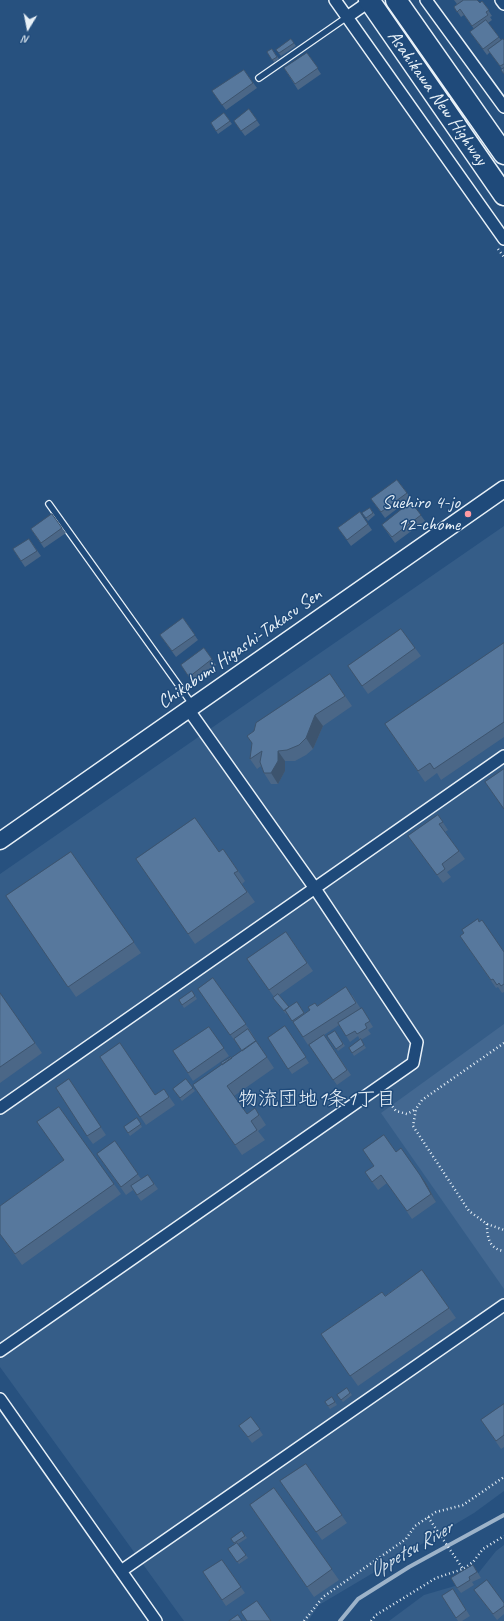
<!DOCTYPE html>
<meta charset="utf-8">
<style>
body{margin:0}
#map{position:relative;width:504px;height:1621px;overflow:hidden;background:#27517f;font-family:Caveat,sans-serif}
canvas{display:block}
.north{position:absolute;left:8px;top:8px;width:40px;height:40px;-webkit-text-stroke:3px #1f4a7a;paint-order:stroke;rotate:190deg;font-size:11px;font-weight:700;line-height:16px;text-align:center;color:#e8f1f8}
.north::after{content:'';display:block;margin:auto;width:14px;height:18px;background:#e8f1f8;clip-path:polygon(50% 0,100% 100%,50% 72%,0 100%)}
</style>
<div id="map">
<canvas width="504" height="1621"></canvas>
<div class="north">N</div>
</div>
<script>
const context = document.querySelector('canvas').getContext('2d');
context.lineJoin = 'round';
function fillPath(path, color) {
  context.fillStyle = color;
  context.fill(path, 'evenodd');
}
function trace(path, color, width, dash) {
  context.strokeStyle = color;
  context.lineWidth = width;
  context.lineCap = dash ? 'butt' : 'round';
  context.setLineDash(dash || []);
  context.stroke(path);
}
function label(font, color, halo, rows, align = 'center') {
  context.font = font + ' Caveat,"Klee One",sans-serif';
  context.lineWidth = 3;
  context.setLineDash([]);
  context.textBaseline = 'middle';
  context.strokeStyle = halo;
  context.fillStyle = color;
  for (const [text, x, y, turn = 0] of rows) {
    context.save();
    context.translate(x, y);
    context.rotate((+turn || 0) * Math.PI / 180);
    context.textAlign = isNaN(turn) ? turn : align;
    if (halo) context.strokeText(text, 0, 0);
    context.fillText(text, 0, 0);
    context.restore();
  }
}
fillPath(new Path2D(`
 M504 526V1491L474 1513 319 1605 308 1621H184L0 1367V874Z
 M504 1545V1621H389L424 1595 472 1581 496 1551Z`), '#355d88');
fillPath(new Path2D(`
 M504 1024V1289L381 1113Z`), '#436891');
trace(new Path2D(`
 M340 1621 358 1599 409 1567 504 1515`), '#9db3c9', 4);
const lane = new Path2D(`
 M259 78 347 17
 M49 504 192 704`);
const street = new Path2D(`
 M335 0 504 239
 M426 0 504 107
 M501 0 504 4
 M347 17 370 1
 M0 1108 504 756
 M0 1351 413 1063 417 1042 314 887 188 709
 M0 1399 156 1621
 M121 1571 504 1305`);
const secondary = new Path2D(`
 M0 841 504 489`);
const highway = new Path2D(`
 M369 0 504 195
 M396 0 504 154`);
trace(lane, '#e8f1f8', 8);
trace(street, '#e8f1f8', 14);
trace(secondary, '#e8f1f8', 19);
trace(highway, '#e8f1f8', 23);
trace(new Path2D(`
 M498 249 504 257
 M504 1043 422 1100 416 1109 413 1126 469 1211 487 1224 504 1230
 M385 1097 396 1111 407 1114 416 1109
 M487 1224C487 1237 489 1249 504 1251
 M428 1517 463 1569
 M304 1621 323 1597 406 1539 415 1526 436 1512 463 1505 504 1477
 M371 1621 376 1615 436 1578 463 1569 473 1562 483 1549 504 1536`), '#e8f1f8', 2.5, [1, 3]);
trace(lane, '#1f4a7a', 5.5);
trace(street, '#1f4a7a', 11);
trace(secondary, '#1f4a7a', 16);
trace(highway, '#1f4a7a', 20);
fillPath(new Path2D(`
 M454 0H477L480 3 482 1 492 16 490 17 492 20 488 23 501 40H504V74L502 69 490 52 487 55 470 32 474 29 464 15 461 17 454 7 457 4Z
 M291 39 296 46 281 56 276 50Z
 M272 49 279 59 274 62 267 52Z
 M307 53 321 74 298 90 284 68Z
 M244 70 257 88 226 110 212 91Z
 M249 109 260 125 245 136 234 121Z
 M224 113 232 124 218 134 211 123Z
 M397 480 411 498 385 518 371 499Z
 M411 502 425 521 395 543 382 525Z
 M370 508 375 515 368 521 362 513Z
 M360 512 372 530 351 546 338 528Z
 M52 514 66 533 44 548 31 529Z
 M29 539 41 556 25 567 13 549Z
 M183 618 198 640 176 657 160 635Z
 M401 629 421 656 368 694 348 666Z
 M504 643V737L441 780 437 773 425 782 385 724Z
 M204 648 216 665 193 682 181 665Z
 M330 674 352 706 323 726 313 749 306 755 295 761H285V771L278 784H271L264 773 261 766 257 769 250 759 254 731Z
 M438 815 448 830 445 832 465 859 447 872 451 877 443 883 408 836Z
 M223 849 245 881 242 884 255 902 195 944 136 859 219 852Z
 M71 852 141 953 76 997 6 896Z
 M286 932 313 971 279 995 289 1007 297 1002 305 1014 317 1006 352 995 361 1009 365 1014 373 1027 368 1030 371 1034 361 1040 366 1048 354 1056 349 1048 360 1040 358 1036 350 1042 339 1025 324 1035 351 1075 337 1085 309 1045 317 1039 308 1045 287 1013 286 1014 273 998 274 997 247 959Z
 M460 936 504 952V992L502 993 498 987 496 988Z
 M213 978 251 1032 260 1047 274 1068 234 1096 247 1114 255 1108 266 1125 258 1131 265 1140 242 1155 193 1085 242 1051 198 989Z
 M192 991 197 999 184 1008 179 1000Z
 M0 993 42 1053 0 1083Z
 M285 1026 309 1063 292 1074 268 1038Z
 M209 1027 229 1056 193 1081 173 1051Z
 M335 1031 345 1046 338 1051 327 1036Z
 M100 1057 155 1095 164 1089 175 1105 146 1125Z
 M186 1079 195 1091 182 1101 173 1089Z
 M74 1087 106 1135 93 1144 87 1136Z
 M59 1107 121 1194 22 1265 0 1234 64 1161Z
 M137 1118 142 1127 130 1136 124 1127Z
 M115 1141 141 1179 148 1175 158 1189 141 1201 133 1190 126 1195 97 1154Z
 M396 1152 426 1183 436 1202 412 1219 387 1183 378 1190 365 1172Z
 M422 1270 456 1318 358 1386 321 1334 385 1296Z
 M347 1388 352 1395 343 1402 337 1395Z
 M332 1397 337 1405 330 1409 325 1402Z
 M504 1404V1447L501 1449 481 1420Z
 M251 1417 263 1435 252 1443 239 1426Z
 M306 1464 347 1523 322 1540 280 1481Z
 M274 1488 339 1580 314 1597 250 1505Z
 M242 1531 247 1538 238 1544 248 1558 239 1564 228 1549 235 1545 231 1539Z
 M222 1560 245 1593 226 1606 203 1572Z
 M473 1565 481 1578 472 1582 474 1585 461 1593 457 1588Z
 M453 1589 470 1616 462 1621H458L442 1596Z
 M478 1595 504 1603V1614L497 1620Z`), '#4b6787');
fillPath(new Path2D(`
 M315 715 323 726 313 749 306 738Z
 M278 751 285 761V771L278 784 271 773Z
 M420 1175 426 1183 436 1202 431 1194Z`), '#3d546e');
const building = new Path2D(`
 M464 0H477L480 3 482 1 489 10 486 12 488 15 472 26 460 9 457 12 454 7Z
 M486 20 499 37 483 49 470 32Z
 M291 39 294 43 279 53 276 50Z
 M503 39 504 40V64L500 66 488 50Z
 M272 49 277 57 272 60 267 52Z
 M307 53 318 68 295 84 284 68Z
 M504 68V74L501 70Z
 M244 70 253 83 222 105 212 91Z
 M249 109 257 120 241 131 234 121Z
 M224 113 230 121 216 131 211 123Z
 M397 480 407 493 381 512 371 499Z
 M411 502 421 515 392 537 382 525Z
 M370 508 373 513 366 518 362 513Z
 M360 512 368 524 347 540 338 528Z
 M52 514 62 528 41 543 31 529Z
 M29 539 37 551 21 561 13 549Z
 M183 618 195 635 172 651 160 635Z
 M401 629 415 648 362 686 348 666Z
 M504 643V722L434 769 430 763 418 771 385 724Z
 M204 648 212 659 189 677 181 665Z
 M330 674 345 696 315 715 306 738 299 745 287 750 278 751V761L271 773H264L260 762 262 751 250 759 252 743 247 736 254 731 256 723Z
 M504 769V809L485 782Z
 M438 815 443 822 439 824 459 851 442 864 445 869 437 875 408 836Z
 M195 818 219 852 223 849 238 871 234 873 247 892 188 934 136 859Z
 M71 852 134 942 68 987 6 896Z
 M478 919 479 922 482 920 504 952V984L501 986 499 983 497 985 493 979 491 980 460 936 464 933 462 930Z
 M286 932 307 963 269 990 247 959Z
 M213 978 246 1024 230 1035 198 989Z
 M346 987 356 1003 303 1037 293 1022 310 1010 308 1007 315 1003 317 1006Z
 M192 991 195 996 182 1005 179 1000Z
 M0 993 35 1043 0 1067Z
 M278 994 289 1007 284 1011 273 998Z
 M297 1002 304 1013 292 1021 285 1010Z
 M362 1008 370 1021 365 1024 367 1028 357 1034 355 1031 346 1036 338 1023Z
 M285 1026 306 1057 288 1069 268 1038Z
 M209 1027 224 1048 188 1073 173 1051Z
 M248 1029 256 1041 242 1051 234 1039Z
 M335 1031 343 1044 336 1049 327 1036Z
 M324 1035 347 1070 333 1080 309 1045Z
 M361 1039 364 1045 352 1053 349 1048Z
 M256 1041 267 1057 227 1086 247 1114 255 1108 259 1115 251 1121 257 1130 235 1145 193 1085Z
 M120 1043 155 1095 164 1089 169 1097 140 1117 100 1057Z
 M231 1057 232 1058 222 1065 221 1063Z
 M69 1079 101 1127 87 1136 56 1088Z
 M186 1079 193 1088 180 1098 173 1089Z
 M59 1107 114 1184 15 1254 0 1234V1206L64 1160 37 1122Z
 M137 1118 141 1124 128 1133 124 1127Z
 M384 1135 396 1152 401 1148 420 1175 431 1194 407 1211 381 1175 372 1182 365 1172 374 1166 363 1150Z
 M115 1141 138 1174 121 1187 97 1154Z
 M148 1175 154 1184 137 1195 131 1186Z
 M422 1270 449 1308 350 1376 321 1334 382 1292 385 1296Z
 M347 1388 350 1393 341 1400 337 1395Z
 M332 1397 335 1402 328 1406 325 1402Z
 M504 1404V1435L496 1441 481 1420Z
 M251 1417 260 1429 248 1437 239 1426Z
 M306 1464 342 1515 316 1532 280 1481Z
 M274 1488 332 1569 307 1587 250 1505Z
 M242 1531 245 1536 234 1543 231 1539Z
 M237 1543 246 1555 237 1562 228 1549Z
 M222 1560 241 1587 222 1600 203 1572Z
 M473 1565 477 1572 469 1577 470 1580 457 1588 451 1578Z
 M487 1580 504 1603V1606L493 1614 474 1590Z
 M453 1589 466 1610 456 1618 442 1596Z
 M257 1601 271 1621H247L241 1612Z
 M238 1615 242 1621H229Z`);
fillPath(building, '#57789d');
trace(building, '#3d546e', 1);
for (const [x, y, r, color] of [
 [468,514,4,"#ff9aa2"]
]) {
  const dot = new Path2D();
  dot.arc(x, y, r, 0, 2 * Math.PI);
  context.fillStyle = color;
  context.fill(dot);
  trace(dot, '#1f4a7a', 1.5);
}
label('19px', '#e8f1f8', '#1f4a7a', [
 ["Asahikawa New Highway",437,98,55],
 ["Chikabumi Higashi-Takasu Sen",240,649,-35]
]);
label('19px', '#e8f1f8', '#1f4a7a', [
 ["Suehiro 4-jo",460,503],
 ["12-chome",460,525]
], 'right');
label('20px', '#e8f1f8', '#1f4a7a', [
 ["物流団地1条1丁目",317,1100]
]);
label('italic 20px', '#d5e2ec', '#1f4a7a', [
 ["Uppetsu River",411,1550,-30]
]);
</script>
